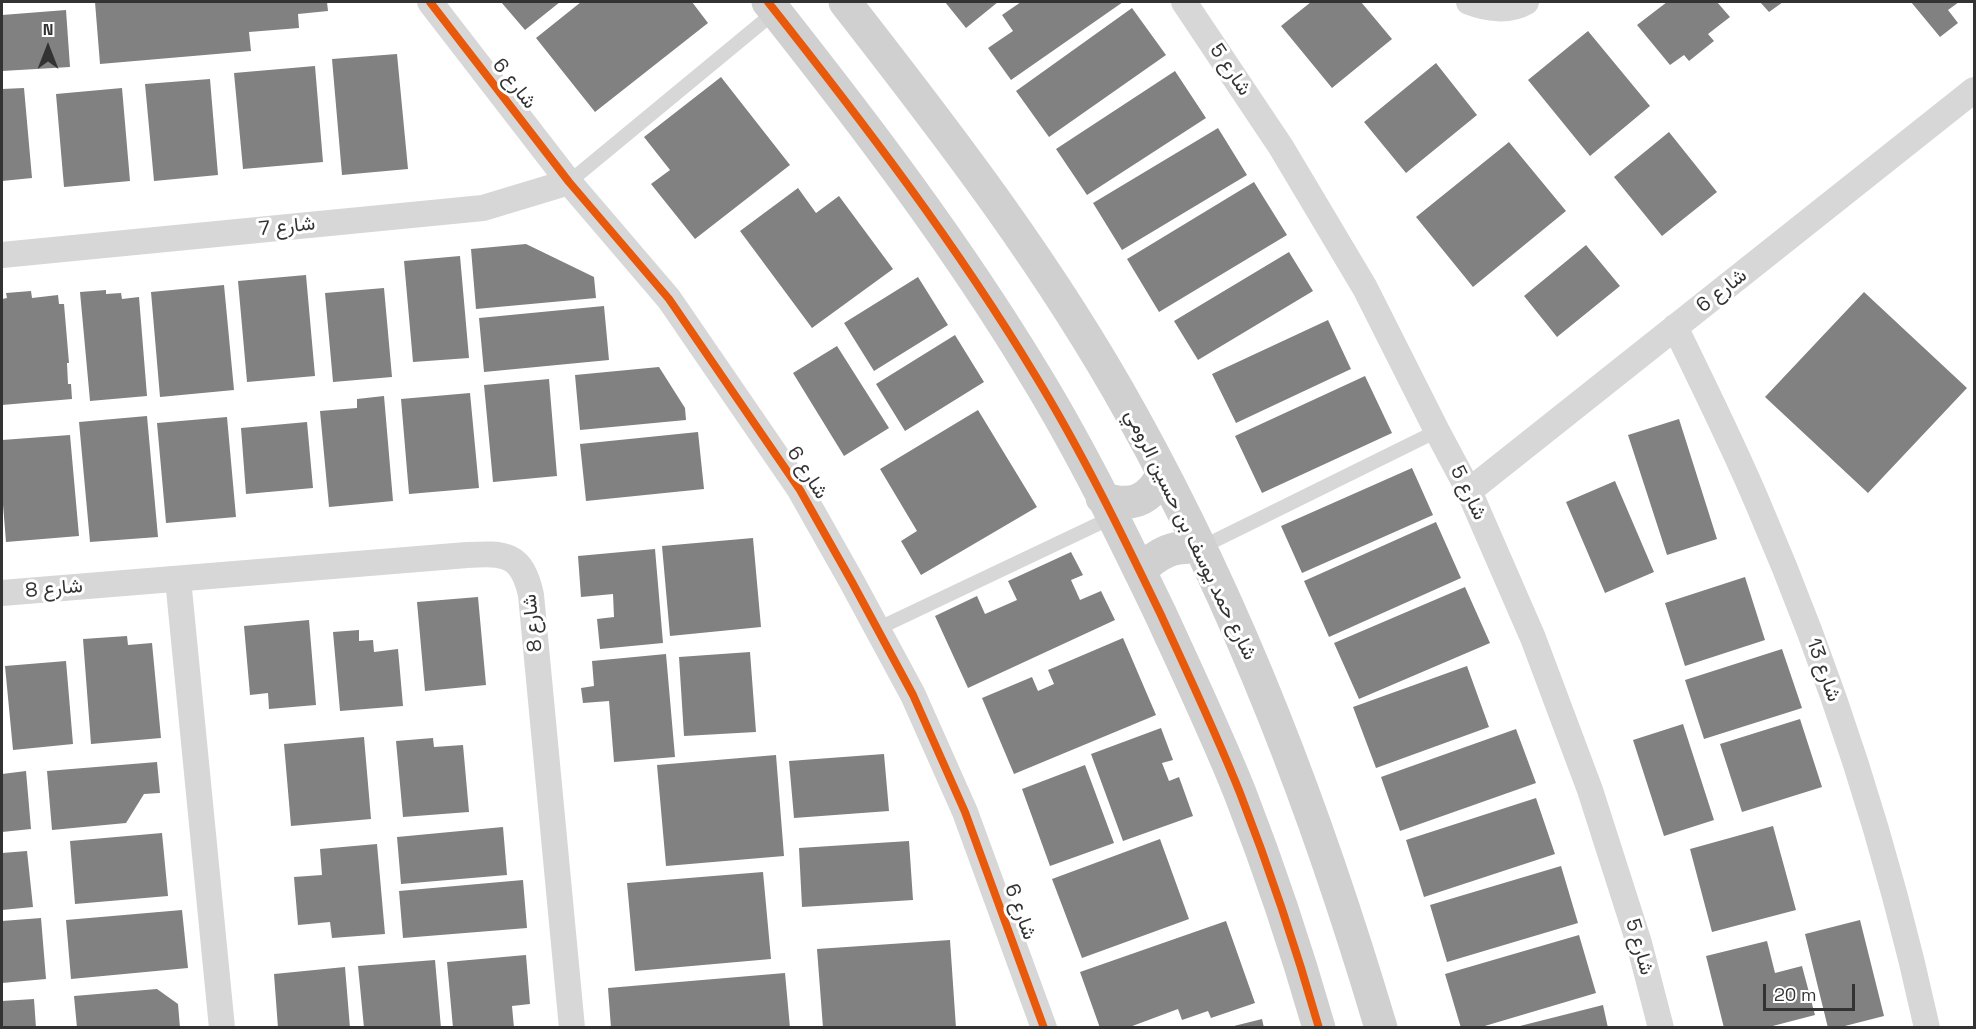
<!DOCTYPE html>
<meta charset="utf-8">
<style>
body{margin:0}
#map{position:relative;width:1976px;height:1029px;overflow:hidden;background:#fff;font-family:"Space Grotesk",sans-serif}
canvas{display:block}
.frame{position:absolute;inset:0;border:3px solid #333;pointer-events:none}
.north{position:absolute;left:18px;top:18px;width:60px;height:60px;-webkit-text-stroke:4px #fff;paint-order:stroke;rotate:0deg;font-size:16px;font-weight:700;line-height:24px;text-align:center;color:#333}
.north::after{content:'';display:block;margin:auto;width:21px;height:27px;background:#333;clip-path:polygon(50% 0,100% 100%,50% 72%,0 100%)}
.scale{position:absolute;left:1763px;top:984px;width:92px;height:27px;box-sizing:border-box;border:3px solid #333;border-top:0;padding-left:8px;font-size:18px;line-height:21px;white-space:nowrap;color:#333;-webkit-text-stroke:4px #fff;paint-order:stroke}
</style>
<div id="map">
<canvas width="1976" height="1029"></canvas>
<div class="frame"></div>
<div class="north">N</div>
<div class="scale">20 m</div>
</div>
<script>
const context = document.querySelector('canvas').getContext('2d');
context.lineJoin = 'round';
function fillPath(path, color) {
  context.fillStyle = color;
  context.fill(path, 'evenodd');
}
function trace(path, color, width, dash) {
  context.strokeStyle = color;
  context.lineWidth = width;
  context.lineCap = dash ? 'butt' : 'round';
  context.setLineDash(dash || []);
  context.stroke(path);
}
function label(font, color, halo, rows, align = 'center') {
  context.font = font + ' "Space Grotesk",Vazirmatn,sans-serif';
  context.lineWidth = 6;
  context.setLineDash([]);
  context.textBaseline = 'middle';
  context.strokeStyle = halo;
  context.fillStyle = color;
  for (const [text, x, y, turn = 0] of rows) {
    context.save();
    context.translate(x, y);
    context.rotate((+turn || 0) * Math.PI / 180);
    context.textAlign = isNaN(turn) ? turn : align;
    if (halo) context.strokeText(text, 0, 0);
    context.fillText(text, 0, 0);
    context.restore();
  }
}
fillPath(new Path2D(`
 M95 2H327L328 11 298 14 299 28 249 32 251 51 100 64Z
 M501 2H560L525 30Z
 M581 2H692L708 23 595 112 536 38Z
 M945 2H998L966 28Z
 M1021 2H1123L1011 80 988 48 1013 31 1002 15Z
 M1311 2H1361L1392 39 1332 88 1281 26Z
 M1667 2H1717L1730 17 1708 34 1714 41 1689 61 1684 55 1670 65 1637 25Z
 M1760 2H1783L1769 12Z
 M1911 2H1959L1948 10 1958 23 1940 37Z
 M1132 8 1166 55 1049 137 1016 91Z
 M66 10 70 67 2 71V15Z
 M1588 31 1650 106 1590 156 1528 80Z
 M397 54 408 169 342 175 332 59Z
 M1436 63 1477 115 1406 173 1364 122Z
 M315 66 323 162 243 169 234 73Z
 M1175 71 1206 118 1087 195 1056 149Z
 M721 77 790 165 695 239 651 184 670 170 644 137Z
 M210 79 218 175 154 181 145 84Z
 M24 88 32 178 2 181V89Z
 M122 88 130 181 64 187 56 94Z
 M1218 128 1247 175 1122 250 1093 203Z
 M1669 132 1717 192 1662 236 1614 177Z
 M1509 142 1566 211 1473 287 1416 217Z
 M1254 182 1287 235 1159 312 1127 259Z
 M798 188 816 213 839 196 893 269 812 328 740 231Z
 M526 244 594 277 596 298 476 309 471 249Z
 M1586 245 1620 286 1557 337 1524 296Z
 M1289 252 1313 291 1198 360 1174 321Z
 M460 256 469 358 413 362 404 261Z
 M306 275 315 376 247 382 238 281Z
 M918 277 948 325 874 371 844 323Z
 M224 285 234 390 160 397 151 292Z
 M384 288 392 377 333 382 325 293Z
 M106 290V294L121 293 122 299 139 297 147 396 90 401 80 292Z
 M31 291 32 298 58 295 59 304H64L69 363H67L68 384H71L72 399 2 405V299L7 298 6 293Z
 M1864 292 1967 388 1868 493 1765 397Z
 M604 306 609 360 484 372 479 318Z
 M1328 320 1351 369 1236 423 1212 374Z
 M955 335 984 382 905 431 876 384Z
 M837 346 889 428 844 456 793 373Z
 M659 367 685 408 686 420 580 430 575 375Z
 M1365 376 1392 433 1262 493 1235 436Z
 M549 379 557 476 493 482 484 385Z
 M470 393 479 488 409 494 401 399Z
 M384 396 393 501 329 507 320 411 357 408V399Z
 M978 410 1037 507 921 575 901 541 917 531 880 469Z
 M147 416 158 537 90 542 79 422Z
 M227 417 236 517 166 523 157 423Z
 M1679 419 1717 539 1667 555 1628 435Z
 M307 422 313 488 246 494 241 428Z
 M698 432 704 489 586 501 580 444Z
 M70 435 79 536 6 542 2 492V440Z
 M1412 468 1433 515 1302 573 1281 526Z
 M1615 481 1654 572 1605 593 1566 502Z
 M1436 522 1461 578 1329 637 1304 581Z
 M753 538 761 627 670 636 662 546Z
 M655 549 663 643 600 649 597 619 614 617 613 594 581 597 578 556Z
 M1071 552 1083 575 1071 580 1080 600 1101 591 1115 620 968 688 935 616 977 596 985 614 1017 600 1008 581Z
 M1745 577 1765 640 1685 666 1665 603Z
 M1465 587 1490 643 1359 699 1334 643Z
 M478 597 486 685 425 691 417 602Z
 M309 620 316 705 269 709 268 693 250 695 244 626Z
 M359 630V641L373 640 374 652 398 649 403 706 340 711 333 632Z
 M127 636 128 645 152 643 161 738 91 744 83 639Z
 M1123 638 1156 715 1014 774 982 698 1032 677 1038 691 1054 684 1048 670Z
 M1782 649 1802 708 1704 739 1685 680Z
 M750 652 756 732 684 736 679 657Z
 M666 654 675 757 614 762 609 701 583 703 581 688 594 686 592 661Z
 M66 661 73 744 13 750 5 666Z
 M1467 666 1489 727 1376 768 1353 707Z
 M1800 719 1822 787 1742 812 1720 744Z
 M1683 724 1714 820 1664 836 1633 740Z
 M1161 728 1173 760 1162 763 1169 781 1179 777 1193 816 1123 841 1091 754Z
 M1516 729 1536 783 1400 831 1381 777Z
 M364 737 371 819 291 826 284 744Z
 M433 738 434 747 463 745 469 812 403 817 396 741Z
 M884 754 889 811 794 818 789 761Z
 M776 755 784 856 666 866 657 765Z
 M157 762 160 793 144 794 126 823 52 830 47 771Z
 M1085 765 1114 843 1050 866 1022 789Z
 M26 771 31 829 2 832V774Z
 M1536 798 1555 854 1424 897 1406 840Z
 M1773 826 1796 910 1712 932 1690 849Z
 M503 827 507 875 401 884 397 837Z
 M162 833 168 896 75 904 70 841Z
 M1160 839 1189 919 1082 958 1052 879Z
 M909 841 913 900 802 907 799 848Z
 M377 844 385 934 332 938 330 922 298 925 294 877 322 875 320 849Z
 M27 851 33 907 2 910V853Z
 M1561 866 1578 923 1447 962 1430 905Z
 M763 872 771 959 635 971 627 883Z
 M523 880 527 928 403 938 399 891Z
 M182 910 188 968 71 979 66 920Z
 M41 918 46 979 2 983V921Z
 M1860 920 1884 1016 1837 1028H1828L1805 934Z
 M1226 921 1255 1003 1211 1018 1208 1011 1182 1020 1178 1009 1127 1028H1100L1080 972Z
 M1579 935 1596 993 1478 1028H1461L1445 974Z
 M950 940 956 1028H823L817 949Z
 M1767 941 1775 973 1802 966 1815 1015 1765 1028H1724L1706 956Z
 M526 955 530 1004 512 1006 514 1028H453L447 962Z
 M435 960 441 1028H364L358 966Z
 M345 967 350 1028H278L274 974Z
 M785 973 790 1028H611L608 988Z
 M157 989 178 1004 180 1028H77L74 996Z
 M34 999 36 1028H2V1001Z
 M1603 1005 1608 1028H1516V1027Z
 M1262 1019 1264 1028H1230V1027Z`), '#818181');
trace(new Path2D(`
 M569 182 776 11
 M1200 548 1437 431
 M877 629 1113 517`), '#d7d7d7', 14);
trace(new Path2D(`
 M430 2 569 182 669 299 800 490 852 582 913 695 965 812 1044 1028
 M1184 2 1281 147 1365 288 1437 431 1469 491 1533 638 1590 790 1639 943 1661 1028
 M1469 2C1487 9 1509 12 1526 2
 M2 255 483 208 569 182
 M1675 327C1704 386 1733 445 1758 504 1831 673 1888 849 1927 1028
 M1469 491 1974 90
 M178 579 222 1028
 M2 593 467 555C505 553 522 553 531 595L572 1028`), '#d7d7d7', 26);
trace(new Path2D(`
 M768 2C863 122 956 244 1035 375 1082 452 1122 534 1161 615 1188 674 1216 733 1240 793 1270 870 1296 948 1319 1028
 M845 2C948 134 1051 268 1132 415 1240 609 1318 816 1381 1028
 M1102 498C1131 508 1150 501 1163 473
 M1140 572C1157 552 1175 545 1200 548`), '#d0d0d0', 33);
trace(new Path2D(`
 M430 2 569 182 669 299 800 490 852 582 913 695 965 812 1044 1028
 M768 2C863 122 956 244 1035 375 1082 452 1122 534 1161 615 1188 674 1216 733 1240 793 1270 870 1296 948 1319 1028`), '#e8590c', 8);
label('20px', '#333', '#fff', [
 ["شارع 5",1230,70,56],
 ["شارع 6",514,84,52],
 ["شارع 7",287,227,-6],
 ["شارع 6",1722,291,-38],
 ["شارع 6",807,473,57],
 ["شارع 5",1468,493,64],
 ["شارع حمد يوسف بن حسين الرومي",1190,535,64],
 ["شارع 8",54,589,-5],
 ["شارع 8",533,623,-96],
 ["شارع 13",1823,670,70],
 ["شارع 6",1020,912,70],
 ["شارع 5",1639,947,74]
]);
</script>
